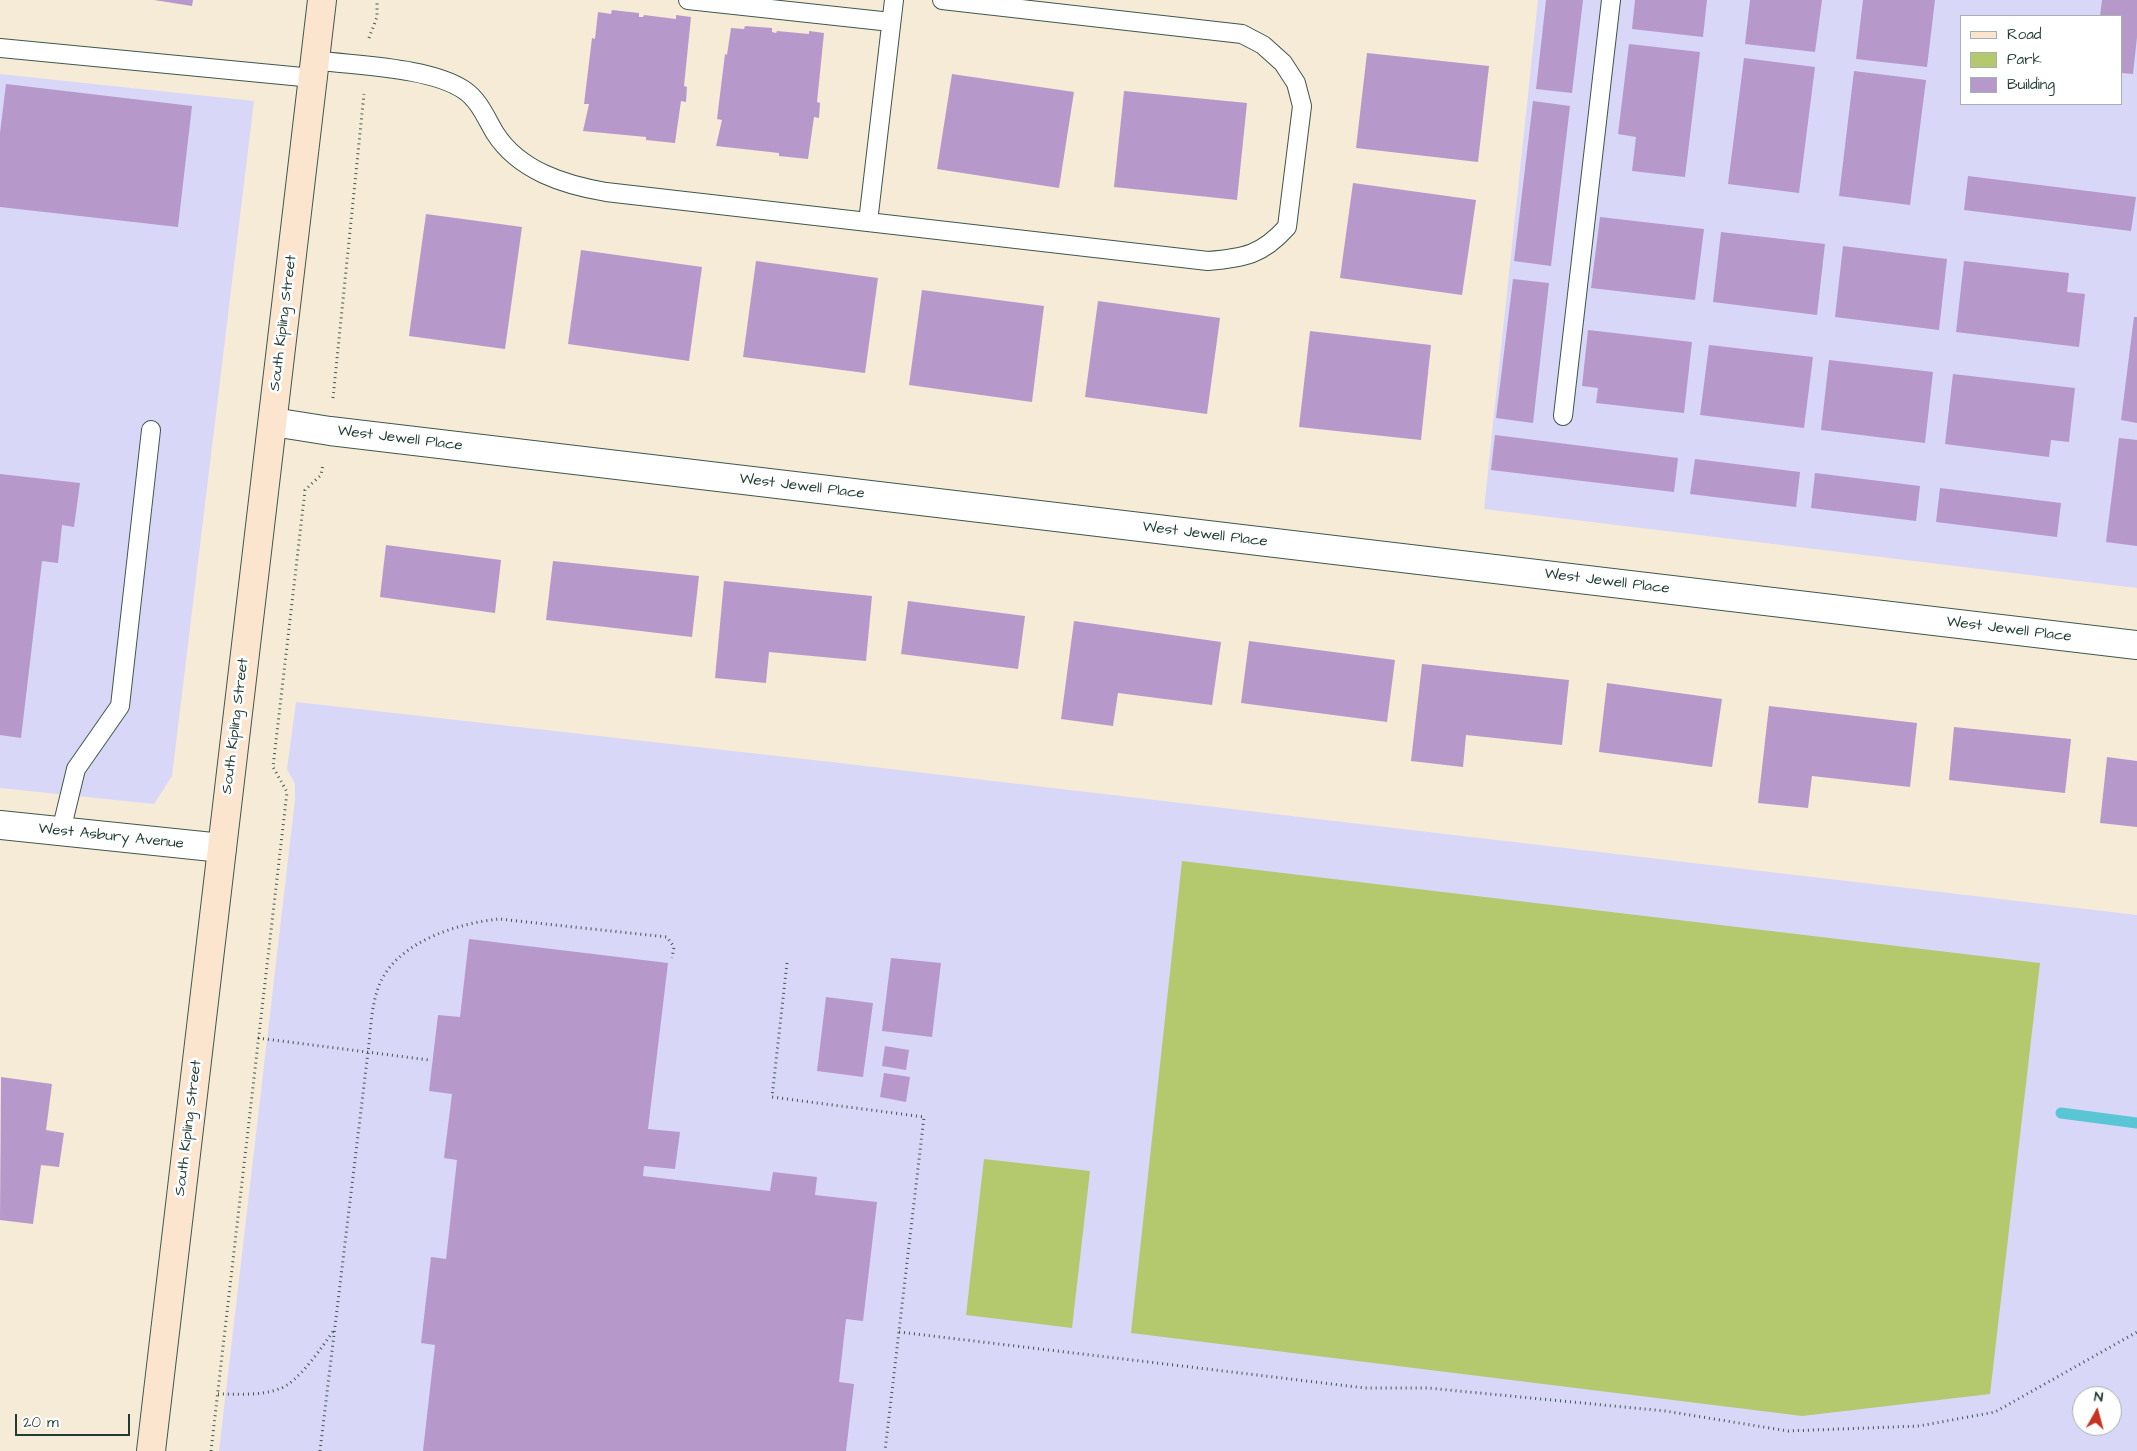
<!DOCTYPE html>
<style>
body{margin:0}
#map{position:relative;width:2137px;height:1451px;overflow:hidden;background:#f6ebd7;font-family:"Architects Daughter",sans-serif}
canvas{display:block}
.legend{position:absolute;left:1960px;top:15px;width:162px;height:90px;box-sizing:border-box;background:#fff;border:1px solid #a5b1ae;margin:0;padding:6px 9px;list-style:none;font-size:15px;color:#1f3d34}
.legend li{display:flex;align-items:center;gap:10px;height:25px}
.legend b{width:25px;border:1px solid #a5b1ae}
.north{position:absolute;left:2072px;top:1386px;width:50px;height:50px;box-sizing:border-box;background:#fff;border:1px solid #a5b1ae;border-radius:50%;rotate:7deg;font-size:14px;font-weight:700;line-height:20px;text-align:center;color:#1f3d34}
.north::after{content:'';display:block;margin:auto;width:18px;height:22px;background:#c8321e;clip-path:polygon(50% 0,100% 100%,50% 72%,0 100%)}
.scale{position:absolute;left:15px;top:1414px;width:115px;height:22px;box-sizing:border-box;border:2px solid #1f3d34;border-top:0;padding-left:6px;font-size:15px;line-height:18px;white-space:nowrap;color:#1f3d34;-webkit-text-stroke:4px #fff;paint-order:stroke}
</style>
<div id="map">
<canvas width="2137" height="1451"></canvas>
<ul class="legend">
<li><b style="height:6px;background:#fbe5cf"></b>Road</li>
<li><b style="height:14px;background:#b4c96d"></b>Park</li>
<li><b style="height:14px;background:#b798ca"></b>Building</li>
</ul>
<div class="north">N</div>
<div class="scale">20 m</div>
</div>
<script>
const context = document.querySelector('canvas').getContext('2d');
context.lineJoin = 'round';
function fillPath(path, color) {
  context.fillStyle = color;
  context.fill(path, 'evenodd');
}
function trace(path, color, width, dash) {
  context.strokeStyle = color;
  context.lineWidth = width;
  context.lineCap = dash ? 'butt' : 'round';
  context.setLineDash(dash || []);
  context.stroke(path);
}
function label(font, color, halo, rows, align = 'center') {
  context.font = font + ' "Architects Daughter",sans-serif';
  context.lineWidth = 5;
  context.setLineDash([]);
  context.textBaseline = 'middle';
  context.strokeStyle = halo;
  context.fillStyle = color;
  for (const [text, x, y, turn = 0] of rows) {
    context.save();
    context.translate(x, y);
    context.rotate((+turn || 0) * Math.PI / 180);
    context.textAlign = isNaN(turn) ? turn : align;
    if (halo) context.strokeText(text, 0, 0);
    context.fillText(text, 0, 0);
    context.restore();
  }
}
fillPath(new Path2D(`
 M1538 0H2137V588L1484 509ZM1961 16H2121V104H1961Z
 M0 74 254 101 172 776 154 804 0 788Z
 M296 702 831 762 2137 915V1451H219L295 800V784L287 769ZM2082 1396H2112V1426H2082Z`), '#d8d7f8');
fillPath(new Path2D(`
 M1182 861 2040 963 1990 1394 1802 1416 1131 1333Z
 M984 1159 1090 1171 1072 1328 966 1315Z`), '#b4c96d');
trace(new Path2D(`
 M2061 1113 2137 1123`), '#5ac5d5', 11);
fillPath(new Path2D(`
 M154 0H193L192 6Z
 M1546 0H1583L1572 93 1536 89Z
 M1635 0H1707L1703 37 1632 29Z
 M1750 0H1822L1815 52 1745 44Z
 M1863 0H1935L1927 67 1856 59Z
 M2102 0H2137V37L2133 74 2121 73V16H2100Z
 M612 10 639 13V17H643L644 15 676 19V15L691 17 684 86 687 87 686 102 681 101 675 143 646 140V137L583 131 589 104H584L592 38 595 39 598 12 611 14Z
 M745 26 772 28V32L776 33 777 31 809 34V31L824 33 817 102 820 103 819 118 814 117 808 159 779 156V153L716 146 722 120 717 119 725 54 727 55 731 28 744 29Z
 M1629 44 1700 52 1685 177 1632 171 1636 137 1618 134Z
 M1367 53 1489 66 1478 162 1356 148Z
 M1744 58 1815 67 1799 193 1728 184Z
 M1854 71 1926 80 1910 205 1839 196Z
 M952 74 1074 92 1059 188 937 169Z
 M6 84 192 106 178 227 0 207V133Z
 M1124 91 1247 103 1237 200 1114 187Z
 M1533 101 1570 106 1551 266 1514 261Z
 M1968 176 2136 197 2131 231 1964 210Z
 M1353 183 1476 200 1462 295 1340 278Z
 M426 214 522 227 505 349 409 336Z
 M1600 217 1704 229 1695 300 1591 288Z
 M1721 232 1825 244 1817 315 1713 302Z
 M1843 246 1947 259 1939 330 1835 317Z
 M581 250 702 267 689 361 568 344Z
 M756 261 878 278 865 373 743 357Z
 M1964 261 2069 273 2067 292 2085 294 2079 347 1956 332Z
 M1513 279 1549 283 1533 423 1496 418Z
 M922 290 1044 306 1032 402 909 385Z
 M1098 301 1220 318 1207 414 1085 397Z
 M2134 317H2137V423L2121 420Z
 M1588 330 1692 342 1684 413 1596 403 1598 388 1582 386Z
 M1310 331 1431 345 1421 440 1299 427Z
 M1709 345 1813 357 1804 428 1700 415Z
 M1829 360 1933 372 1925 443 1821 430Z
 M1953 374 2075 388 2069 442 2051 440 2049 457 1945 444Z
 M1495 435 1678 458 1674 492 1491 470Z
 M2119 438 2137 440V546L2106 542Z
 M1695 459 1800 472 1796 507 1690 494Z
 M1815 473 1920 486 1916 521 1811 508Z
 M0 474 80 483 74 527 62 525 58 563 42 561 21 738 0 735Z
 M1940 488 2061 503 2057 537 1936 522Z
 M386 545 501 560 495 613 380 597Z
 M553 561 699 576 692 637 546 620Z
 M724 581 872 596 866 661 769 652 766 683 715 678Z
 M908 601 1025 616 1018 669 901 654Z
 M1074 621 1221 642 1212 705 1118 693 1113 726 1061 719Z
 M1249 641 1395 660 1387 722 1241 703Z
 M1422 664 1569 680 1562 745 1466 735 1463 767 1411 761Z
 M1607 683 1722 699 1712 767 1599 752Z
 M1769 706 1917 723 1910 787 1812 776 1808 808 1758 803Z
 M1954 727 2071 739 2065 793 1949 780Z
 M2107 757 2137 761V827L2100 823Z
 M469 939 668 963 648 1129 680 1132 675 1169 644 1166 643 1176 770 1191 773 1172 817 1177 815 1195 877 1202 863 1321 846 1319 839 1382 854 1384 846 1451H423L435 1345 421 1343 431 1257 446 1259 457 1160 444 1158 452 1094 429 1091 438 1015 460 1017Z
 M891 958 941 963 932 1037 882 1031Z
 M826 997 873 1003 863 1077 817 1071Z
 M885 1046 909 1050 906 1070 882 1066Z
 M884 1073 910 1077 906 1102 880 1097Z
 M1 1077 52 1084 46 1130 64 1133 59 1167 41 1165 33 1224 0 1220Z`), '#b798ca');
const lane = new Path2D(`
 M688 0 891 22
 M0 48 313 78
 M315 60C357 66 430 67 464 90 479 100 486 118 495 133 519 171 565 185 606 192L1208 261C1244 258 1262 255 1287 227L1302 106 1296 83 1283 63 1263 45 1242 34 942 0
 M868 222 894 0
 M1563 416 1611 0
 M61 831 76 769 120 706 151 430`);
const street = new Path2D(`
 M273 422 330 431 2137 645
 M0 825 222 848`);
const secondary = new Path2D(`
 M151 1451 322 0`);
trace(lane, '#3f574c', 20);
trace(street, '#3f574c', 30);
trace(secondary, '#3f574c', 30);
trace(new Path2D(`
 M369 38 377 17V0
 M333 398 364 94
 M787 963 772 1097 924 1117 885 1451
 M258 1038 429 1060
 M899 1332 1365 1388H1428L1665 1411 1788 1431 1919 1426 1995 1412 2137 1332
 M218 1394C238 1394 260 1396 279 1389 298 1383 322 1347 334 1330
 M211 1451 287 792 273 767 305 490 321 475 323 464
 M320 1451 368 1052C371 1029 371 1002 381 981 400 941 459 923 499 919L667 937 674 947 672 958`), '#3f574c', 3, [1, 4]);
trace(lane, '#fff', 18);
trace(street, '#fff', 28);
trace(secondary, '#fbe5cf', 28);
label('15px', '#1f3d34', '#fff', [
 ["South Kipling Street",284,323,-83],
 ["West Jewell Place",400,439,7],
 ["West Jewell Place",802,487,7],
 ["West Jewell Place",1205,535,7],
 ["West Jewell Place",1607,582,7],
 ["West Jewell Place",2009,630,7],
 ["South Kipling Street",236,726,-83],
 ["West Asbury Avenue",111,837,6],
 ["South Kipling Street",189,1128,-83]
]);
</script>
